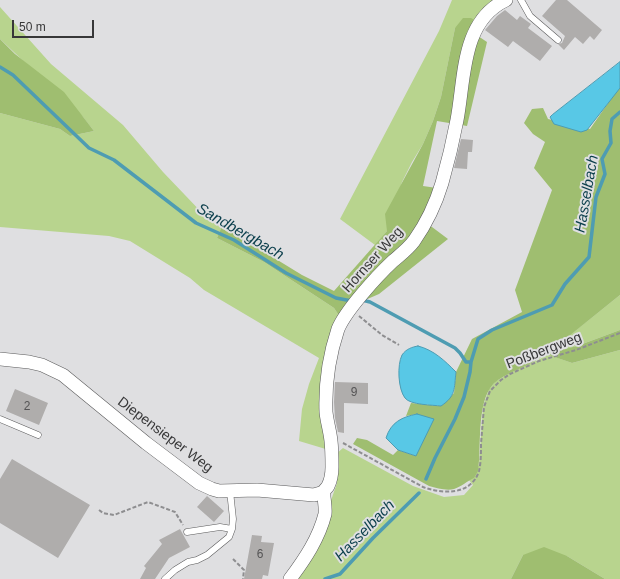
<!DOCTYPE html>
<meta charset="utf-8">
<style>
body{margin:0}
#map{position:relative;width:620px;height:579px;overflow:hidden;background:#dfdfe1;font-family:Helvetica,sans-serif}
canvas{display:block}
.scale{position:absolute;left:12px;top:20px;width:82px;height:18px;box-sizing:border-box;border:2px solid #373738;border-top:0;padding-left:5px;font-size:12px;line-height:14px;white-space:nowrap;color:#373738;-webkit-text-stroke:3px #dfdfe1;paint-order:stroke}
</style>
<div id="map">
<canvas width="620" height="579"></canvas>
<div class="scale">50 m</div>
</div>
<script>
const context = document.querySelector('canvas').getContext('2d');
context.lineJoin = 'round';
function fillPath(path, color) {
  context.fillStyle = color;
  context.fill(path, 'evenodd');
}
function trace(path, color, width, dash) {
  context.strokeStyle = color;
  context.lineWidth = width;
  context.lineCap = dash ? 'butt' : 'round';
  context.setLineDash(dash || []);
  context.stroke(path);
}
function label(font, color, halo, rows, align = 'center') {
  context.font = font + ' Helvetica,sans-serif';
  context.lineWidth = 4;
  context.setLineDash([]);
  context.textBaseline = 'middle';
  context.strokeStyle = halo;
  context.fillStyle = color;
  for (const [text, x, y, turn = 0] of rows) {
    context.save();
    context.translate(x, y);
    context.rotate((+turn || 0) * Math.PI / 180);
    context.textAlign = isNaN(turn) ? turn : align;
    if (halo) context.strokeText(text, 0, 0);
    context.fillText(text, 0, 0);
    context.restore();
  }
}
fillPath(new Path2D(`
 M452 0H500L475 21 455 28 441 97 433 121 423 144 412 162 402 182 387 231 375 245 340 219 439 31Z
 M0 7 51 64 123 125 163 172 206 217 222 226 217 238 264 262 334 308 340 317 329 350V450L299 441 302 409 309 384 319 358 204 290 190 278 130 241 109 236 0 227V113L60 129 70 136 94 131 83 117 0 39Z
 M620 295V330L577 346 547 354 572 363 620 350V579H605L567 556 523 555 511 579H292L327 512 337 483 336 454 343 448 413 486 444 497 464 495 473 485 469 480 479 465 483 407 489 389 496 381 510 373 540 359Z`), '#b8d48e');
fillPath(new Path2D(`
 M463 18H471L481 24 475 34 487 42 467 126 437 121 423 186 437 188 424 221 448 239 379 294 349 307 340 317 334 308 264 262 217 238 222 226 302 275 334 291 387 231 385 214 423 144 433 121 441 97 455 28Z
 M0 39 15 54 64 92 94 131 70 136 60 129 0 113Z
 M620 86V295L548 353 577 346 620 330V350L572 363 546 354C532 365 513 370 498 380 475 395 482 446 478 471L474 478C467 481 461 487 454 489 446 491 437 488 429 486L353 444 357 438 367 440 393 455 398 450 416 456 417 414 406 416 411 403 441 406 454 393 456 372 472 339 522 312 515 290 552 190 534 168 545 142 533 134 524 123 532 109 543 108 548 119 590 129Z
 M544 547 567 556 605 579H511L523 555Z`), '#9fbe70');
const water = new Path2D(`
 M620 62V88L587 130 581 132 554 124 550 117 552 115Z
 M418 346C434 350 445 361 456 372 454 389 456 396 441 406 433 405 410 405 405 398 398 389 397 365 402 355 406 349 412 347 418 346Z
 M417 414 434 419 416 456 398 450 386 438C391 422 402 417 417 414Z`);
fillPath(water, '#58c8e6');
trace(water, '#4e9cb2', 1);
trace(new Path2D(`
 M0 67 13 75 89 148 114 160 196 223 234 240 286 273 336 298 352 301
 M362 300 370 302 455 348 460 353 466 362H471
 M426 479 435 458 455 419 464 397 470 372 471 362 478 339 492 330 552 305 565 284 589 257 596 197 605 174 602 159 611 143 610 131 612 119 620 112
 M325 579 340 574 373 538 419 493`), '#4e9cb2', 3.5);
fillPath(new Path2D(`
 M556 0H567L602 30 594 40 590 36 583 44 575 37 564 50 558 44 562 43 565 36 542 16Z
 M505 10 517 20 520 16 531 24 528 28 552 46 540 61 513 41 508 47 485 30 497 16Z
 M461 139 473 140 472 152H468L467 169 454 168Z
 M335 382 368 383V404L344 403V433L338 432 335 418 334 402Z
 M15 389 48 403 39 425 6 411Z
 M12 459 90 505 58 558 0 523V479Z
 M207 496 224 511 214 522 197 507Z
 M180 529 190 547 169 558 155 579H140L146 568 144 566 162 544 159 540Z
 M252 535 262 536 261 542 274 543 268 576 263 575 262 579H244Z`), '#afadac');
const service = new Path2D(`
 M521 0 530 16 558 40
 M0 419 38 435
 M187 532 220 527 232 529
 M165 579 175 570 188 562 197 560 207 555 229 537 232 529 233 519 230 491`);
const minor = new Path2D(`
 M0 359 29 362 42 365 63 375 146 443 199 483 212 489 219 491 257 490 314 495 324 492
 M290 579C305 559 319 538 325 514 326 507 323 495 324 491 325 489 327 488 328 486 331 480 332 473 332 467 332 458 332 450 331 441 330 431 327 422 326 412 325 385 329 356 338 329 346 310 377 276 393 261 400 255 408 249 414 241 426 224 436 203 442 183 448 162 453 141 457 120 465 78 461 21 506 0`);
trace(service, '#5a5a5b', 7);
trace(minor, '#5a5a5b', 14);
trace(new Path2D(`
 M359 316 382 335 399 345
 M343 443 423 487C442 494 471 496 479 471 481 463 481 453 481 444 482 431 483 419 484 407L490 391 501 380 510 374 539 361 576 350 620 333
 M99 510 103 513 114 515 148 502 175 512 183 525
 M233 559 244 570 243 579`), '#8e8e90', 2, [4, 2]);
trace(service, '#fff', 6);
trace(minor, '#fff', 13);
label('12px', '#555455', null, [
 ["9",354,393],
 ["2",27,407],
 ["6",260,555]
]);
label('14px', '#373738', '#dfdfe1', [
 ["Hornser Weg",373,260,-48],
 ["Poßbergweg",544,351,-21],
 ["Diepensieper Weg",165,435,37]
]);
label('italic 15px', '#0a3e4b', '#dfdfe1', [
 ["Hasselbach",587,194,-80],
 ["Sandbergbach",240,232,30],
 ["Hasselbach",365,531,-46]
]);
</script>
